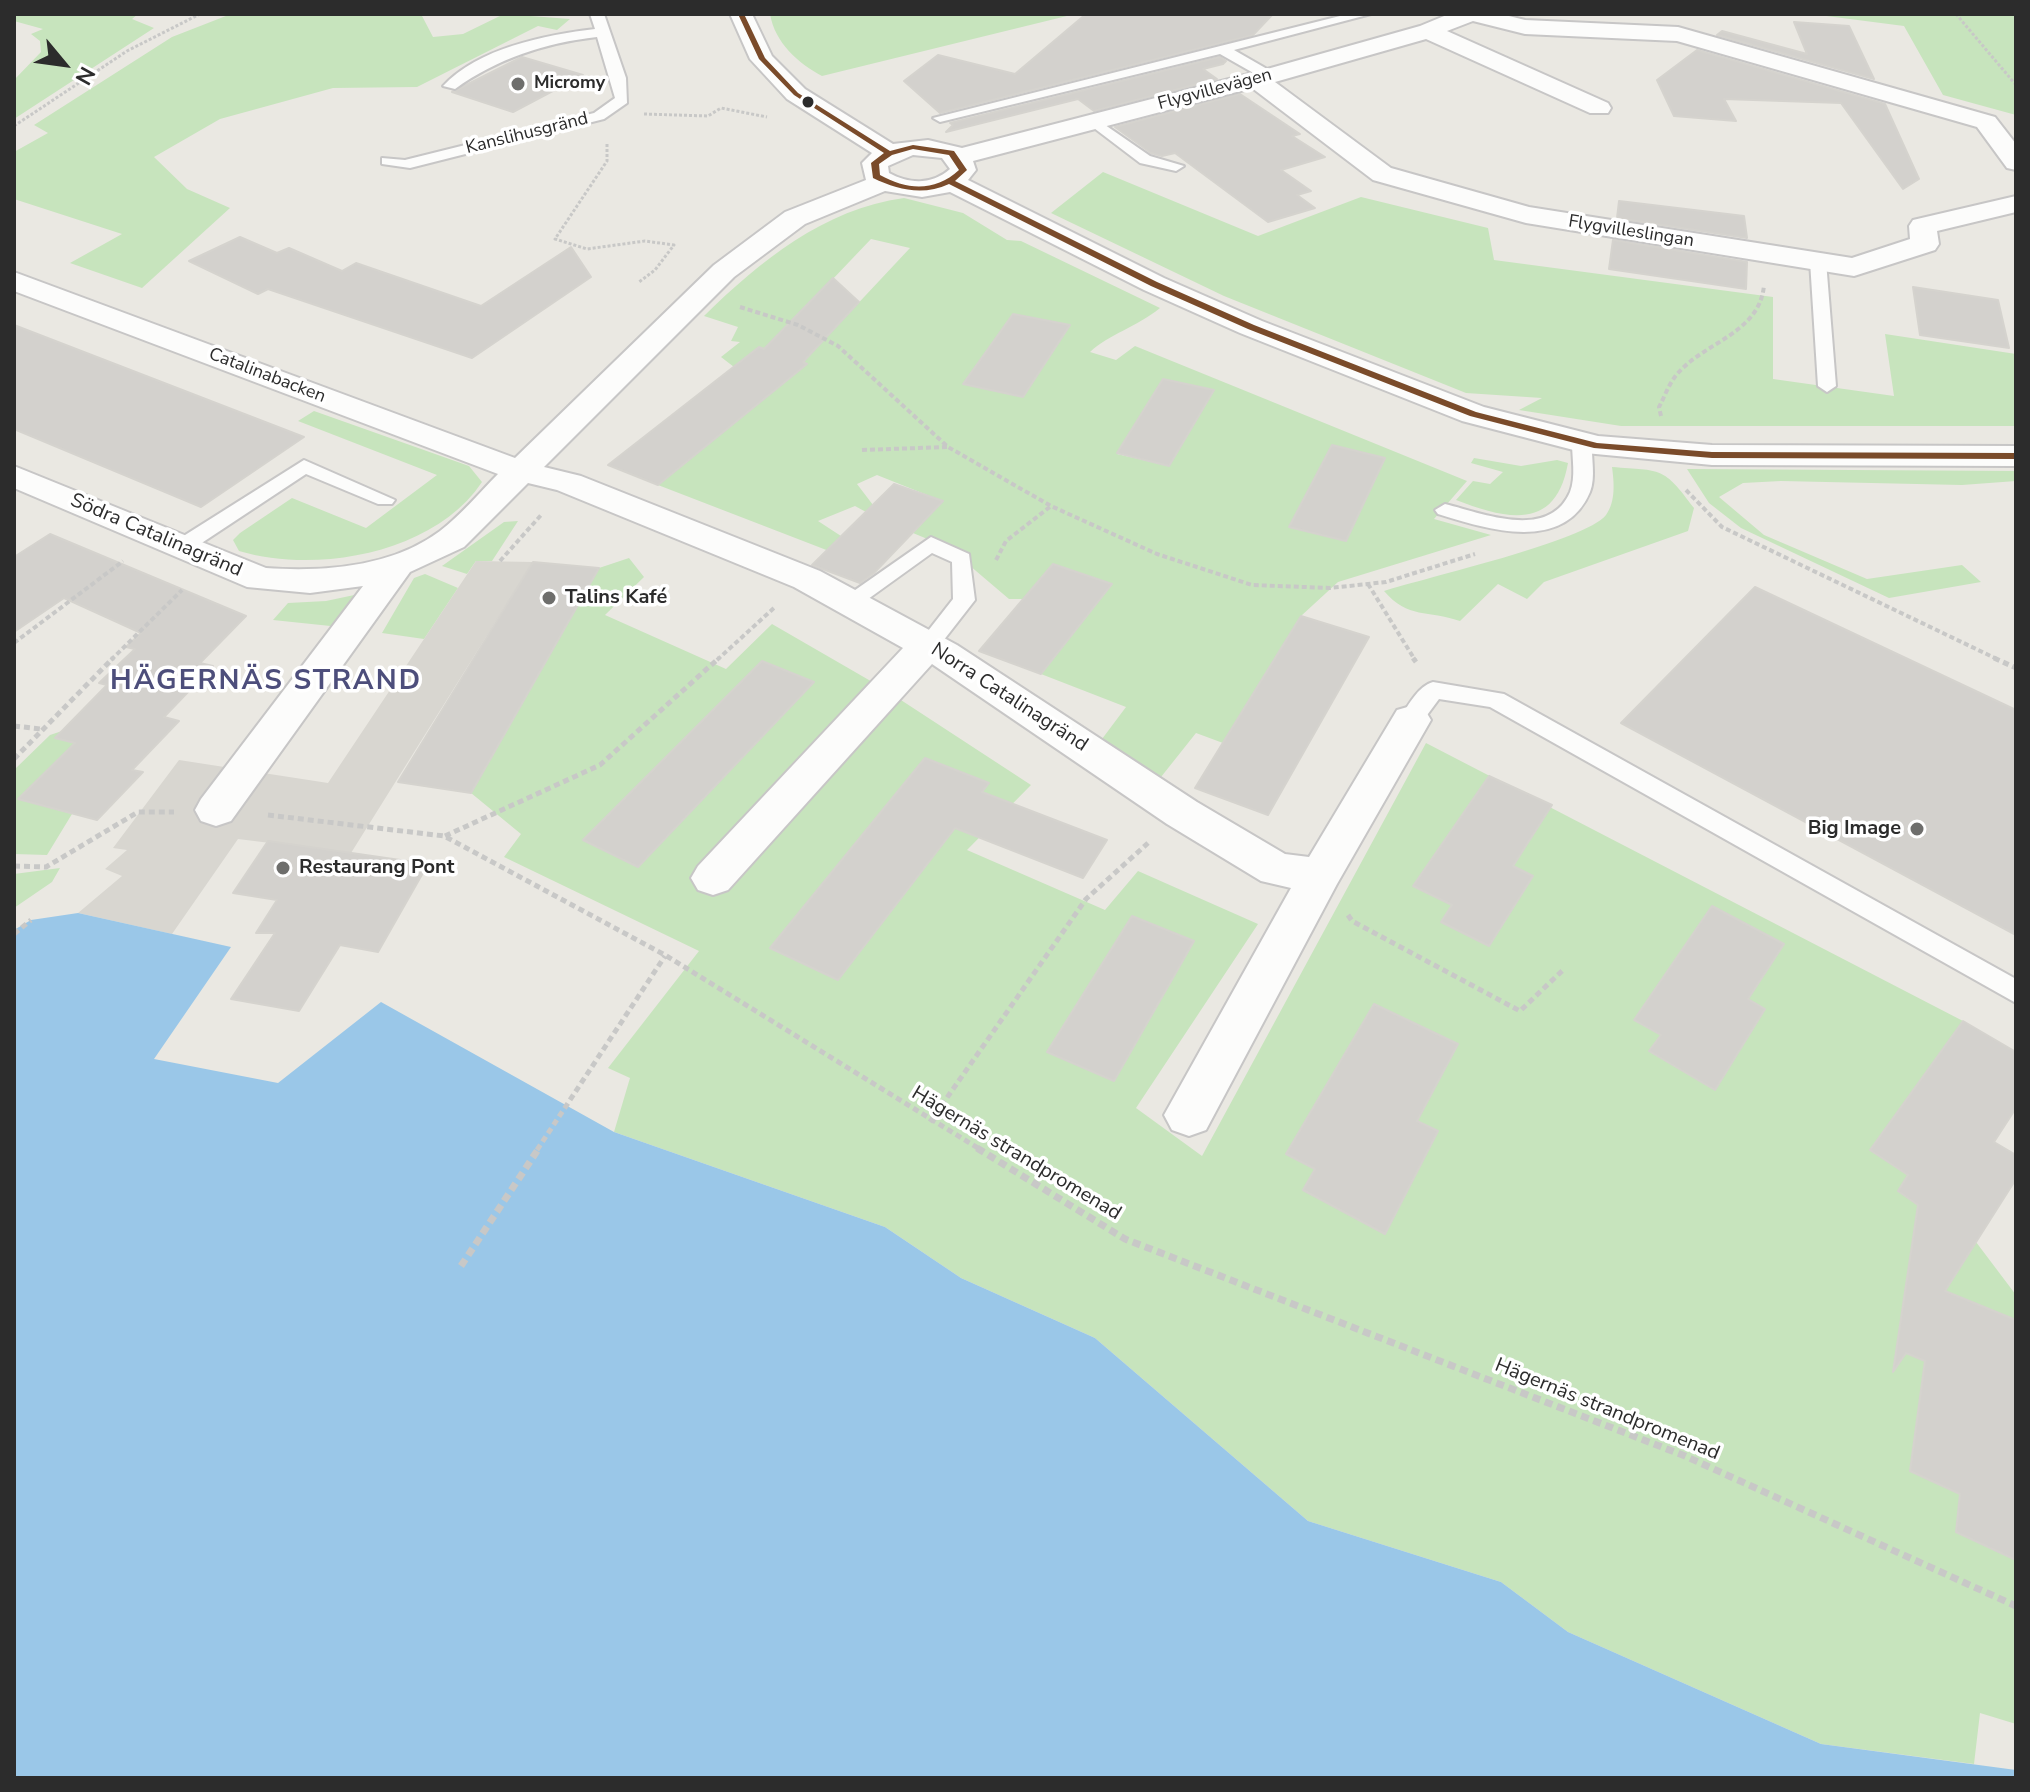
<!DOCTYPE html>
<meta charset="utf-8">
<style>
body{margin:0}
#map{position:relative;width:2030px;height:1792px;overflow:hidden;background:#eae8e2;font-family:"Nunito Sans",sans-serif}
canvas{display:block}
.frame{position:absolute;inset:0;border:16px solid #2c2c2c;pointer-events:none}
.north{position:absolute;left:24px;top:24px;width:80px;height:80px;-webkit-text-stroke:6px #fff;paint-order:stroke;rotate:119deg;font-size:22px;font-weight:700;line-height:32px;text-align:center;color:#2c2c2c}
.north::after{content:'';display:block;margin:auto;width:28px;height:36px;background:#2c2c2c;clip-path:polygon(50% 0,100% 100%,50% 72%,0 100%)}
</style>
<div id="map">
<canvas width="2030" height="1792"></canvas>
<div class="frame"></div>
<div class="north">N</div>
</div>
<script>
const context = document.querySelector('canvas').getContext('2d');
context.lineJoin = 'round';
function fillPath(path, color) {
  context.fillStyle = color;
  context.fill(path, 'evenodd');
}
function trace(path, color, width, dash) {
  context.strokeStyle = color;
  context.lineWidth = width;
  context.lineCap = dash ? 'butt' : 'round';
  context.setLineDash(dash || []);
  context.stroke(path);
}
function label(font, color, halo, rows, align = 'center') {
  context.font = font + ' "Nunito Sans",sans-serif';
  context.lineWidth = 7;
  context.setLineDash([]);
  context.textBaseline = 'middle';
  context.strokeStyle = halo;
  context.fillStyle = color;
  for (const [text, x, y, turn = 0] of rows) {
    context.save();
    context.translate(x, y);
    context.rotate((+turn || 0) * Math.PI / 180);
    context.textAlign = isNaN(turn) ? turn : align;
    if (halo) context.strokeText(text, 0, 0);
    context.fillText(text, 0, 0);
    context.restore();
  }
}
fillPath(new Path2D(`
 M14 14H138L132 19 154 28 14 119V80L41 52 40 41 31 34 43 29 14 21Z
 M231 14H421L433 37 463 34 504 14 570 19 557 30 538 26 417 87 333 88 220 119 154 157 187 189 230 208 142 288 70 263 122 234 14 199V152L48 133 34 125 172 37Z
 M770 14H1075L822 76C798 63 775 43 770 14Z
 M1811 14H2016V115L1943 95 1904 26Z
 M1103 172 1258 236 1361 197 1488 228 1494 260 1773 297V379L1894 396 1885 334 2016 354V426H1621L1519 410 1542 398 1466 393 1224 296 1051 213Z
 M904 198 963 213 1007 240 1021 241 1160 308C1137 327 1109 334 1090 352L1116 360 1135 346 1467 481 1434 519 1491 535 1338 582 1301 616 1223 743 1196 733 1161 777 1099 743 1126 707 1041 674 1112 584 1053 564 1023 599H1009L949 548 913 533 942 501 877 475 857 484 873 505 866 512 855 506 818 521 841 536 829 551 658 485 806 364 759 347 734 367 721 357 740 342 731 341 738 327 704 316C760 261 824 209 904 198ZM871 239 910 248 850 312 810 303ZM1013 314 1070 325 1023 396 963 384ZM1163 379 1214 390 1169 466 1117 454ZM1332 445 1385 458 1346 541 1290 526Z
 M314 411 469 466 482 482C434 554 316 574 239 551L233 540 240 533 292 498 366 528 437 475 298 421Z
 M1474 458 1521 466 1557 460 1568 463C1556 531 1508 520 1456 500L1473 481 1490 484 1503 472 1471 463Z
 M1612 467C1662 471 1663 466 1694 508L1688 531 1544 582 1527 599 1498 584 1460 621C1428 610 1408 619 1384 591 1424 578 1586 541 1606 515 1616 501 1614 482 1612 467Z
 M1687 469 2016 471V481L1962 485 1781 481 1743 483 1719 497 1764 535 1867 579 1962 565 1981 582 1889 598 1741 528 1709 503Z
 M518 521 492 561H476L467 574 442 566 504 522Z
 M629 558 644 577 605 615 726 669 772 624 881 687 1031 785 967 850 1105 910 1138 871 1258 924 1136 1108 1202 1156 1426 743 1963 1021 1871 1150 1908 1175 1898 1191 1976 1242 2016 1295V1724L1980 1713 1974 1764 1821 1744 1568 1632 1501 1582 1308 1521 1095 1338 961 1278 885 1227 614 1132 630 1078 608 1068 699 951 504 857 521 834 471 793 599 568Z
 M425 574 458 588 424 639 382 633 414 578Z
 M359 594 340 627 273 620 288 603 326 601Z
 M62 731 55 738 75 743 19 799 72 814 47 855 14 854V770L50 735Z
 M60 868 52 882 14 908V874Z`), '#c7e4bd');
fillPath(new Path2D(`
 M476 561 533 562 351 853 238 839 172 934 78 913 122 876 105 869 127 850 113 848 179 760 328 783Z`), '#d8d6d0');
fillPath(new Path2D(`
 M78 913 231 947 154 1059 278 1083 381 1002 614 1132 885 1227 961 1278 1095 1338 1308 1521 1501 1582 1568 1632 1821 1744 2016 1770V1778H14V930L31 920Z`), '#9ac7e8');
const building = new Path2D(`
 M1086 14H1273L1253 35 940 113 904 81 938 55 1015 74Z
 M1794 22 1849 26 1874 79 1717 35 1722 31 1807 54Z
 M1697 50 1885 104 1919 179 1903 189 1841 103 1724 99 1736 121 1674 116 1657 80Z
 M522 57 583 75 513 112 452 92Z
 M1220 57 1226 61 1223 64 1203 69 1217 79 1094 111 1078 99 946 132 953 125 950 123Z
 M1240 94 1300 134 1292 136 1325 157 1281 170 1311 191 1297 195 1315 208 1268 222 1175 153 1162 156 1151 153 1115 127Z
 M1619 201 1744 216 1747 238 1617 218Z
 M240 237 277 253 289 248 342 271 356 263 481 306 571 247 591 277 472 358 268 289 258 294 189 261Z
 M1613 240 1747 262 1746 289 1609 269Z
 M833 278 859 302 803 362 807 364 658 485 608 465 759 347 764 349Z
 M1913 287 1998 300 2009 348 1920 335Z
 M1013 314 1070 325 1023 397 963 384Z
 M14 325 304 437 201 507 14 429Z
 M1163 379 1214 390 1169 466 1117 453Z
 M1332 445 1385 458 1346 541 1289 527Z
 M894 484 943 501 874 573 860 583 812 565Z
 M50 534 246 616 200 663 213 666 164 717 179 721 132 770 143 772 97 820 18 799 75 743 55 738 107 685 99 683 135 649 126 647 141 633 64 598 14 632V557Z
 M533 562 599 568 471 793 398 782Z
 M1053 564 1112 584 1041 674 979 651Z
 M1755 587 2016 710V935L1621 723Z
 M1301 616 1369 637 1268 815 1195 788Z
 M762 661 814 682 638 867 583 840Z
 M925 758 989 783 982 792 1107 840 1083 878 955 828 838 980 770 948Z
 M1489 776 1552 805 1513 866 1533 876 1489 946 1441 922 1452 905 1413 886Z
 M268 841 428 864 378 952 340 945 299 1011 231 999 275 933H256L277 900 233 893Z
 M1712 906 1784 944 1748 999 1765 1009 1715 1090 1649 1051 1661 1035 1634 1020Z
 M1132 916 1194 941 1114 1081 1047 1052Z
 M1374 1004 1458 1044 1417 1121 1438 1131 1385 1234 1303 1190 1315 1169 1286 1154Z
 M1963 1021 2016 1052V1108L1994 1142 2016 1155V1179L1945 1291 2016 1320V1560L1956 1532 1960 1494 1910 1471 1925 1361 1906 1353 1893 1372 1918 1205 1898 1191 1908 1175 1870 1150Z`);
fillPath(building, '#d3d1cd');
trace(building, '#d5d3ce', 2);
const lane = new Path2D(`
 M590 14H604L626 78 627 103 604 119 410 168 382 164V158L405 160 594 113 615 98 597 37C545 43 498 58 455 89L443 86C478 48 545 35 595 29Z
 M1348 14H1371L1234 50 1274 73V79H1264L1220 54 940 122 933 118Z
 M1095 118 1150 156 1184 166 1176 171 1140 163 1090 125 1088 122Z
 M1818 256 1826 261 1836 386 1827 392 1818 386 1810 261Z
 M1582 436 1592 442C1591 458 1596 477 1590 492 1564 554 1486 529 1438 514L1435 510 1445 504C1482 513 1549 541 1570 492 1576 477 1572 458 1572 442Z
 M304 460 395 500 392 504H378L306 474 188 552H174L171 547 174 542Z
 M931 537 969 554 975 600 936 650 928 652 917 645 953 599 952 562 932 553 857 607H841L838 602Z
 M1433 682 1504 694 2016 979V1003L1490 707 1439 699 1419 726H1403L1399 720C1407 707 1418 686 1433 682Z`);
const street = new Path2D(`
 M730 14H752L772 56 805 89 893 144 928 140 962 148 1260 71 1420 26 1449 14H1501L1525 20 1678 27 1995 117 2016 144V170L2007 168 1977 127 1677 41 1525 34 1473 21 1447 31 1608 103 1611 108 1608 113H1590L1426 39 1275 82 1391 168 1529 207 1852 258 1910 239 1909 226 1913 220 2016 196V212L1937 231 1939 244 1935 250 1854 276 1526 223 1373 180 1252 88 973 161 976 170 968 180 1164 278 1262 321 1484 407 1598 436 1712 445 2016 446V466L1712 465 1585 453 1462 421 1240 333 1144 290 950 192 922 197 885 191 805 224 734 277 544 467 581 476 820 571 957 645 1197 802 1285 854 1309 857 1397 710 1411 706 1425 710 1431 720 1337 884 1206 1130 1189 1136 1172 1130 1164 1115 1291 888 1261 881 1167 824 932 664 728 890 713 895 698 890 691 878 698 866 903 648 794 587 557 490 528 483 464 547 410 572 231 821 216 826 201 821 195 810 201 799 363 586 310 593 247 587 14 488V466L266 568C323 572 392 567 440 531 461 515 479 493 498 474L14 291V272L515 458 714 265 785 212 866 180 862 163 872 153 787 99 750 59ZM913 155 942 158 950 169C932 185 909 184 889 173L888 166Z`);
trace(lane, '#c7c6c6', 4);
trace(street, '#c7c6c6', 4);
trace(new Path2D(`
 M1956 14 2016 85
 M644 114 708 116 721 108 767 117
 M14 126 127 51 200 14
 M607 144V161L555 239 587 249 645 241 674 245 655 270 639 282`), '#c8c8c7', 3, [3, 2]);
trace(new Path2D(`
 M740 307 798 325 838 346 948 447 1051 506 1157 554 1252 585 1330 588 1386 582 1475 554
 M1661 416 1659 407C1665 396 1669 383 1678 373 1705 342 1760 333 1764 285
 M862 450 947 447
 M1686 490 1722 527 1999 660
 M996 560 1006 541 1051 506
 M500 561 542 514
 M1368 584 1415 660
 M14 643 123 561
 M111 660 182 590
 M717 660 775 607`), '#c8c8c7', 4, [5, 3]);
trace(new Path2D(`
 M1413 658 1416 662
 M1994 658 2016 668
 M14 726 41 729
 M14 759 113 658
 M268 815 444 836 665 955 981 1150
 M445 836 600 765 719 658
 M14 866 46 867 138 812H174
 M1348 915 1352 921 1520 1011 1563 970
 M14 934 31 920
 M930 1122 1086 899 1148 843
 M537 1150 665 956`), '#c8c8c7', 5, [6, 4]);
trace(new Path2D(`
 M977 1148 1125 1239 1685 1456 2016 1606
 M461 1266 539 1148`), '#c8c8c7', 7, [8, 5]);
fillPath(lane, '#fcfcfb');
fillPath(street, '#fcfcfb');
fillPath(new Path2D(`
 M738 14H744L765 58 798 93 890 151 913 145 954 151 967 170 955 181 1157 282 1254 325 1476 412 1597 443 1712 452 2016 453V459L1712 458 1594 448 1470 416 1248 329 1151 286 949 184C923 196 898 190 873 178L871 163 884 153 794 95 759 59ZM913 149 949 155 959 170C935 192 907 190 880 175L879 164 892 155Z`), '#7a4b2a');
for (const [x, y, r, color] of [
 [518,84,8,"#6e6e6c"],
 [808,102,7,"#2c2c2c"],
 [549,598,8,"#6e6e6c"],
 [1917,829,8,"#6e6e6c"],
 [283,868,8,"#6e6e6c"]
]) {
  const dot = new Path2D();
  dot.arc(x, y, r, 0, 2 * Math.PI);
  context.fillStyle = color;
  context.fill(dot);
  trace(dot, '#fff', 3);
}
label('bold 18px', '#2c2c2c', '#fff', [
 ["Micromy",534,84]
], 'left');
label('18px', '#2c2c2c', '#fff', [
 ["Flygvillevägen",1215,90,-15],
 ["Kanslihusgränd",527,134,-14],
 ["Flygvilleslingan",1631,232,9],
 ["Catalinabacken",267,376,21]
]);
label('20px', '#2c2c2c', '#fff', [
 ["Södra Catalinagränd",156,536,23],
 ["Norra Catalinagränd",1009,698,33],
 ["Hägernäs strandpromenad",1016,1154,31],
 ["Hägernäs strandpromenad",1607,1410,22]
]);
label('bold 20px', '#2c2c2c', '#fff', [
 ["Talins Kafé",565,598],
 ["Big Image",1901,829,"right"],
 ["Restaurang Pont",299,868]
], 'left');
context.letterSpacing = '2px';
label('bold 28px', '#4d4e7b', '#fff', [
 ["HÄGERNÄS STRAND",266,682]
]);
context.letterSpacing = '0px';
</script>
